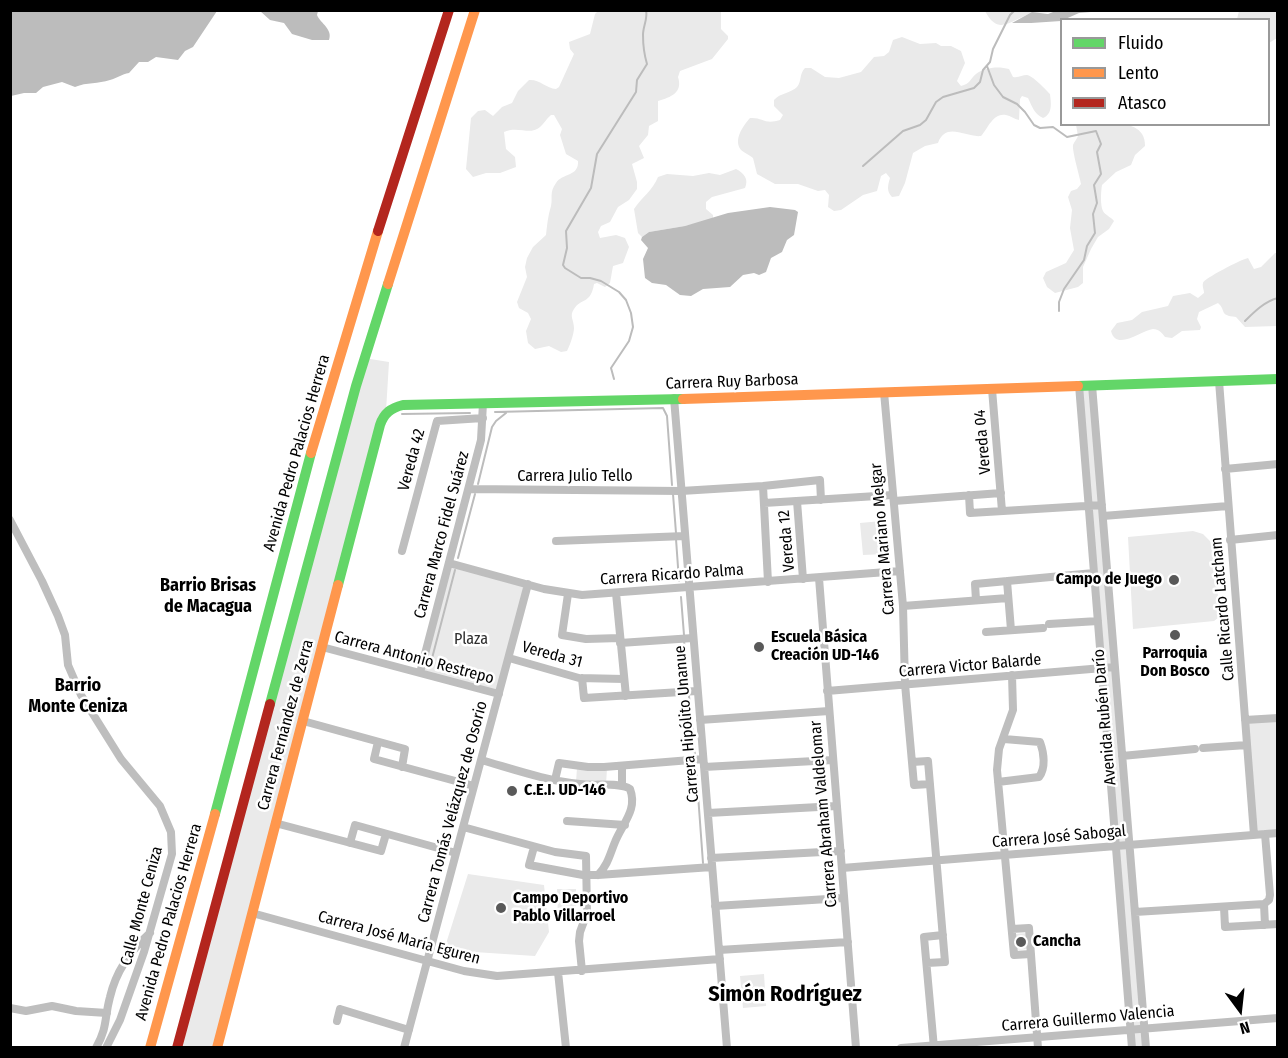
<!DOCTYPE html>
<meta charset="utf-8">
<style>
body{margin:0}
#map{position:relative;width:1288px;height:1058px;overflow:hidden;background:#fff;font-family:"Fira Sans Condensed",sans-serif}
canvas{display:block}
.frame{position:absolute;inset:0;border:12px solid #000;pointer-events:none}
.legend{position:absolute;left:1060px;top:18px;width:210px;height:108px;box-sizing:border-box;background:#fff;border:2px solid #999;margin:0;padding:8px 10px;list-style:none;font-size:18px;color:#000}
.legend li{display:flex;align-items:center;gap:12px;height:30px}
.legend b{width:30px;border:2px solid #999}
.north{position:absolute;left:1210px;top:980px;width:60px;height:60px;-webkit-text-stroke:4px #fff;paint-order:stroke;rotate:165deg;font-size:16px;font-weight:700;line-height:24px;text-align:center;color:#000}
.north::after{content:'';display:block;margin:auto;width:21px;height:27px;background:#000;clip-path:polygon(50% 0,100% 100%,50% 72%,0 100%)}
</style>
<div id="map">
<canvas width="1288" height="1058"></canvas>
<div class="frame"></div>
<ul class="legend">
<li><b style="height:8px;background:#63d668"></b>Fluido</li>
<li><b style="height:8px;background:#ff974d"></b>Lento</li>
<li><b style="height:8px;background:#b3261e"></b>Atasco</li>
</ul>
<div class="north">N</div>
</div>
<script>
const context = document.querySelector('canvas').getContext('2d');
context.lineJoin = 'round';
function fillPath(path, color) {
  context.fillStyle = color;
  context.fill(path, 'evenodd');
}
function trace(path, color, width, dash) {
  context.strokeStyle = color;
  context.lineWidth = width;
  context.lineCap = dash ? 'butt' : 'round';
  context.setLineDash(dash || []);
  context.stroke(path);
}
function label(font, color, halo, rows, align = 'center') {
  context.font = font + ' "Fira Sans Condensed",sans-serif';
  context.lineWidth = 5;
  context.setLineDash([]);
  context.textBaseline = 'middle';
  context.strokeStyle = halo;
  context.fillStyle = color;
  for (const [text, x, y, turn = 0] of rows) {
    context.save();
    context.translate(x, y);
    context.rotate((+turn || 0) * Math.PI / 180);
    context.textAlign = isNaN(turn) ? turn : align;
    if (halo) context.strokeText(text, 0, 0);
    context.fillText(text, 0, 0);
    context.restore();
  }
}
fillPath(new Path2D(`
 M598 11H721V29L728 36V39L712 59 680 71 678 77C683 93 671 97 658 101V121L649 126 648 135 639 146 644 158 632 164 637 182V189L629 200 618 207 610 222 601 226 598 232 600 238 616 235 625 238 629 247 623 263 613 266 610 283 605 287 597 283 594 284C591 304 581 298 574 309 569 316 574 320 574 328 574 334 570 345 567 351L561 352 549 346 535 349 528 343 526 331 531 319 528 313 519 308 517 302 527 277 525 267 527 258 533 247 546 235C547 225 548 216 551 206 553 197 549 193 556 183 562 173 579 177 578 161L566 154 560 135 562 129 554 115H551C546 119 542 127 537 129 529 134 516 126 504 132L506 149 515 157 516 167 500 173H486L473 177 466 169 471 118 478 111 485 110 493 116 502 107 512 103 518 91 529 80C539 79 546 88 556 89L559 87 574 54 570 49 569 42 590 34 595 14Z
 M985 11H1058C1048 14 1038 11 1029 14 1010 21 998 36 985 11Z
 M1239 11H1277V38L1269 43 1268 20 1237 19Z
 M902 37 920 44 936 43 941 46H951L961 51 965 63 957 81 961 86C970 84 970 79 976 74 984 67 999 66 1009 69L1013 77C1019 78 1022 75 1027 75 1032 75 1046 90 1050 94 1051 103 1053 114 1043 118 1034 114 1032 106 1028 98L1022 96 1020 99 1019 120C1014 119 1011 116 1006 115 993 112 987 130 981 136 966 138 946 121 938 143L925 146 913 153 905 183 899 196 892 197C886 191 888 185 890 178L886 173 881 176 877 191 863 195 841 210 834 211 828 207 829 195 825 190 818 191 798 184H775L757 174 753 158C750 155 744 153 741 150 733 140 743 126 750 118 763 117 764 125 780 120L783 115 774 106V100C780 93 791 93 797 87 802 81 799 74 805 68H811L825 77 839 78 861 72 874 57 884 56 889 52 893 40Z
 M1076 125C1098 124 1146 115 1145 146L1135 155 1131 165 1116 172 1102 185C1101 191 1100 205 1103 211 1105 215 1111 217 1114 221L1109 229 1098 237 1091 249 1083 267V283L1078 287 1055 293 1047 287 1043 278 1046 272 1066 263 1074 250 1070 228 1072 210 1068 197 1071 191 1077 189 1081 184C1080 178 1072 151 1073 145 1074 142 1077 139 1078 136Z
 M736 169C744 173 749 179 745 188L712 197 706 202V209L713 215V219L685 226 649 232 642 237 638 233 634 209C642 197 653 190 658 177L667 174 693 176 709 173 720 175Z
 M1275 253H1277V326L1245 327 1236 317C1218 315 1227 311 1218 303L1199 312 1197 319 1201 327 1200 330 1182 331 1172 338 1165 337C1162 333 1159 329 1153 329 1142 330 1116 352 1111 331L1117 323 1132 320 1142 312 1168 306 1173 296 1190 293 1198 298 1204 293C1204 289 1202 287 1203 283 1203 279 1242 259 1248 258L1254 269 1261 267Z
 M364 358 389 362 386 411 217 1047 177 1048Z
 M1079 385H1092L1146 1047H1132Z
 M882 521 885 554 863 555 860 523Z
 M1193 531 1203 534 1210 541 1213 552 1220 613 1218 618 1214 621 1133 629 1128 537Z
 M449 563 528 584 499 694 420 673Z
 M1277 718V833L1254 835 1245 720Z
 M577 768 607 769 606 784 576 782Z
 M468 874 544 885 549 932 535 956 444 950Z
 M557 889H576V918L558 919Z
 M1028 933 1030 949 1014 950 1013 934Z
 M764 974 766 1006 743 1008 740 976Z`), '#eaeaea');
fillPath(new Path2D(`
 M11 10H217V11L193 47 185 51 178 60 156 57 148 62H139L129 73C122 74 117 78 110 80 98 84 87 82 75 87L62 82 43 87 36 93H24L11 96Z
 M1058 10 1103 11 1079 13 1061 21 1031 23H1012L1032 12 1048 14Z
 M260 11H318L317 15C321 24 333 29 329 40H312L292 34 284 23 270 20Z
 M770 207 795 210 798 212 794 235 787 240 782 252 771 258 766 272 759 275 754 273 743 275 730 287 703 289 691 296 680 295 666 285 652 283 645 278 643 259 648 248 641 240 642 237 649 232 685 226 728 213Z`), '#bcbcbc');
trace(new Path2D(`
 M987 66 994 85 1003 97 1017 104 1025 112 1034 125 1040 128 1053 127 1067 137 1096 131 1101 144 1097 152 1101 174 1094 185 1097 203 1093 214 1095 233 1087 246 1084 260 1064 289 1059 302V311
 M863 166 903 131 920 125 926 120 936 102 943 97 974 88 980 82 983 70 990 62 993 49 1010 15 1015 10
 M1245 321C1254 312 1265 301 1278 298
 M614 379 611 368 629 341 633 327 631 313 626 300 619 292 601 281 590 278H581L565 268 563 265 567 248 566 231 591 188 597 154 636 92 637 80 647 64C644 54 643 45 643 35 643 26 648 19 646 10
 M495 412 663 408 667 416 672 485
 M402 414 470 413
 M478 484 492 427 496 421 506 413
 M673 494 676 533
 M676 539 679 581
 M458 558 475 494
 M681 597 684 635
 M684 641 688 686
 M430 666 455 570
 M689 696 695 755
 M696 767 703 863`), '#bcbcbc', 2);
trace(new Path2D(`
 M1219 381 1254 835
 M1079 385 1132 1048
 M1092 385 1146 1048
 M992 389 1002 511
 M884 392 903 606 905 684 914 785 930 784
 M674 398 727 1048
 M1225 469 1278 464
 M763 486 768 582
 M469 489 681 491 763 486 820 480 821 500
 M969 495 970 513 1102 505
 M797 501 803 579
 M894 501 1001 493
 M764 503 893 495
 M1103 516 1228 506
 M10 520 42 581 58 616 65 635 68 665 81 695 121 759 160 806 171 832 172 854 144 952 120 1020 106 1048
 M1230 540 1278 535
 M556 541 685 536
 M402 551 437 421 483 418
 M449 563 544 589 582 595 900 571
 M819 578 856 1048
 M1007 581 1011 630
 M616 593 626 696
 M568 594 562 635 586 639 620 638
 M976 600 975 584 1094 573
 M903 606 1008 598
 M1049 624 1098 621
 M986 632 1043 628
 M620 643 693 638
 M322 647 499 694
 M509 658 579 678 624 679
 M420 673 481 440 483 403
 M1012 675 1013 710 999 749 997 770 1014 955 1031 954
 M582 678 584 698 697 691
 M827 691 1115 667
 M700 720 829 711
 M1245 720 1278 718
 M303 721 405 749 402 767
 M378 742 374 759 474 786
 M1203 748 1247 745
 M1122 756 1195 749
 M481 760C513 769 547 781 580 784 594 786 620 782 630 789 638 810 622 824 615 842 610 854 608 865 598 875
 M912 762 928 761 945 962 927 963
 M622 766V785
 M704 767 833 760
 M555 780 559 763 588 767H604L703 759
 M998 782 1039 777C1046 768 1044 753 1040 742L1004 739
 M708 813 837 806
 M567 821 625 825
 M275 823 381 851 386 834
 M463 827 555 852 586 856 587 913 580 932 579 941 582 971
 M350 843 355 825 456 853
 M534 847 529 865 583 875H598L712 867
 M711 858 841 851
 M842 868 1278 833
 M1264 904 1269 900 1270 895 1265 834
 M1264 904 1265 925
 M715 906 844 898
 M1224 907 1225 927 1278 924
 M1135 912 1264 904
 M252 913 464 971 497 976 720 959
 M1012 929 1029 928 1038 1048
 M719 950 848 942
 M558 972 566 1048
 M10 1008 26 1011 52 1006 76 1011 107 1013
 M337 1021 340 1009 409 1030
 M96 1048C108 1026 104 1019 110 997 116 971 131 950 150 933
 M404 1048 528 584
 M901 1048 1278 1018
 M934 1048 924 937 943 935`), '#bebebe', 8);
trace(new Path2D(`
 M1078 386 1278 379
 M338 585 380 425C384 413 391 408 403 405L683 399
 M270 704 356 386 388 284
 M215 814 311 453`), '#63d668', 10);
trace(new Path2D(`
 M388 284 475 10
 M683 399 1078 386
 M311 453 378 231
 M150 1048 215 814
 M217 1048 338 585`), '#ff974d', 10);
trace(new Path2D(`
 M378 231 449 10
 M177 1048 270 704`), '#b3261e', 10);
for (const [x, y, r, color] of [
 [1174,580,6,"#595959"],
 [1175,635,6,"#595959"],
 [759,647,6,"#595959"],
 [512,791,6,"#595959"],
 [501,908,6,"#595959"],
 [1021,942,6,"#595959"]
]) {
  const dot = new Path2D();
  dot.arc(x, y, r, 0, 2 * Math.PI);
  context.fillStyle = color;
  context.fill(dot);
  trace(dot, '#fff', 2);
}
label('16px', '#000', '#fff', [
 ["Carrera Ruy Barbosa",732,382,-2],
 ["Vereda 04",983,442,-95],
 ["Avenida Pedro Palacios Herrera",297,453,-74],
 ["Vereda 42",412,460,-75],
 ["Carrera Julio Tello",575,477],
 ["Carrera Marco Fidel Suárez",442,535,-75],
 ["Carrera Mariano Melgar",883,539,-95],
 ["Vereda 12",787,541,-95],
 ["Carrera Ricardo Palma",672,575,-4],
 ["Calle Ricardo Latcham",1223,609,-95],
 ["Vereda 31",552,655,15],
 ["Carrera Antonio Restrepo",414,658,15],
 ["Carrera Victor Balarde",970,666,-5],
 ["Avenida Rubén Darío",1105,717,-95],
 ["Carrera Hipólito Unanue",687,724,-95],
 ["Carrera Fernández de Zerra",286,725,-75],
 ["Carrera Tomás Velázquez de Osorio",453,812,-75],
 ["Carrera Abraham Valdelomar",824,814,-95],
 ["Carrera José Sabogal",1059,837,-5],
 ["Calle Monte Ceniza",142,906,-75],
 ["Avenida Pedro Palacios Herrera",169,922,-74],
 ["Carrera José María Eguren",399,938,15],
 ["Carrera Guillermo Valencia",1088,1019,-5]
]);
label('bold 16px', '#000', '#fff', [
 ["Campo de Juego",1162,580,"right"],
 ["Escuela Básica",771,638],
 ["Creación UD-146",771,656],
 ["Parroquia",1175,654,"center"],
 ["Don Bosco",1175,672,"center"],
 ["C.E.I. UD-146",524,791],
 ["Campo Deportivo",513,899],
 ["Pablo Villarroel",513,917],
 ["Cancha",1033,942]
], 'left');
label('16px', '#2f2f2f', '#fff', [
 ["Plaza",471,640]
]);
label('bold 18px', '#000', '#fff', [
 ["Barrio Brisas",208,586],
 ["de Macagua",208,607],
 ["Barrio",78,686],
 ["Monte Ceniza",78,707]
]);
label('bold 22px', '#000', '#fff', [
 ["Simón Rodríguez",785,995]
]);
</script>
